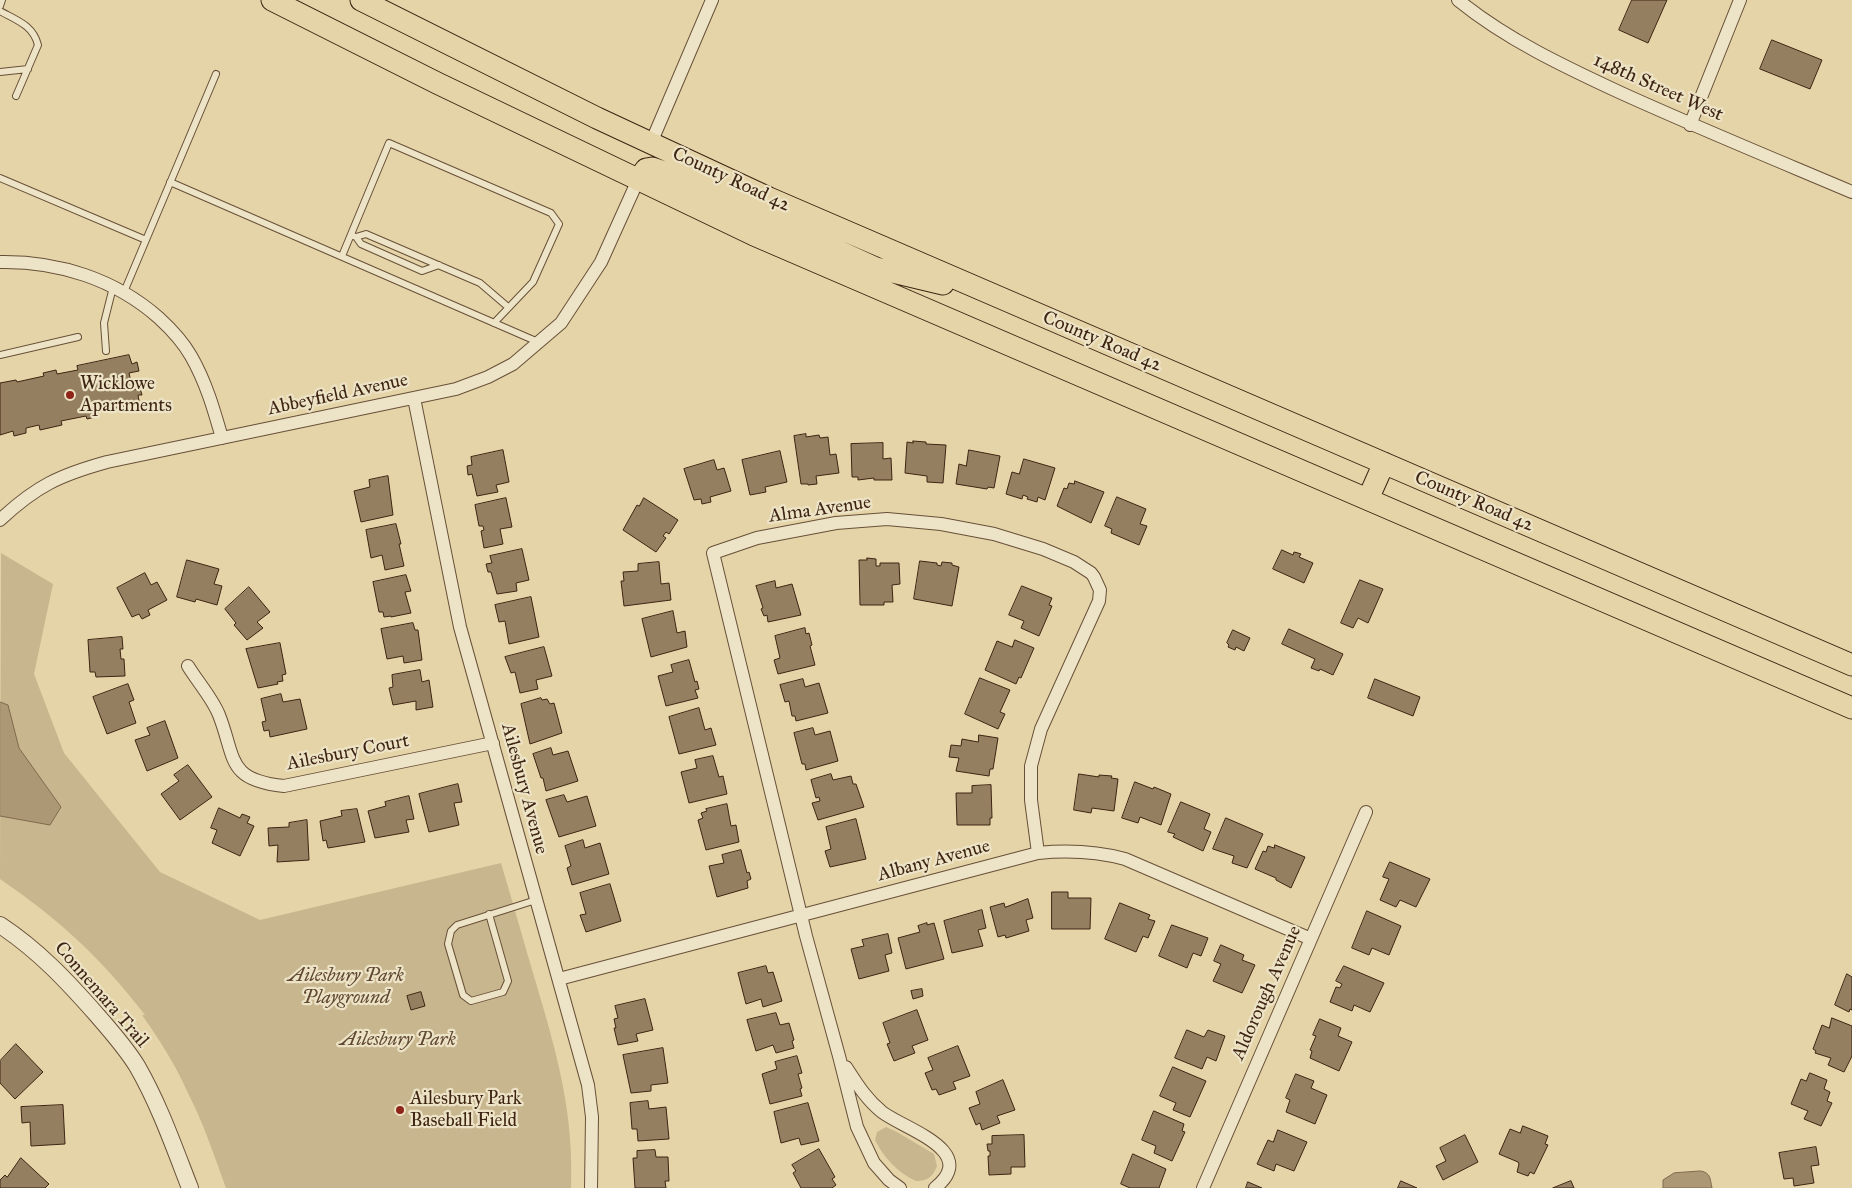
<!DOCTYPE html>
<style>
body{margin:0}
canvas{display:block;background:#e4d4a7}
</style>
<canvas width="1852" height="1188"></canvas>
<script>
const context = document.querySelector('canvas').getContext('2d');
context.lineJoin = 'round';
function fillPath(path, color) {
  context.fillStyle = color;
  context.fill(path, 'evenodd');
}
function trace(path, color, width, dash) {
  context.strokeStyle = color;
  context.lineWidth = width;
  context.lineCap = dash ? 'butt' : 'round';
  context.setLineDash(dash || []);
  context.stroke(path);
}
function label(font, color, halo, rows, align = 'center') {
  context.font = font + ' "IM FELL Great Primer",serif';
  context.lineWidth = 4.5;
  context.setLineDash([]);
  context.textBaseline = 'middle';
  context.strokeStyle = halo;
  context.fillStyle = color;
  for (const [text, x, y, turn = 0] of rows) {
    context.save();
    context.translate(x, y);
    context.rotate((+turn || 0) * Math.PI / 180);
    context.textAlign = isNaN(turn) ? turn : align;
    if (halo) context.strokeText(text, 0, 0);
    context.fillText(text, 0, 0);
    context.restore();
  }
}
fillPath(new Path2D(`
 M1 553 53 584 34 674 64 753 160 872 260 920 501 863C513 903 524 943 536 983 557 1054 574 1113 571 1188H226C214 1155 203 1122 187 1091 175 1064 159 1039 142 1015H145C101 958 60 920 0 879Z
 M886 1127 897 1132 934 1154 937 1166C933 1177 927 1181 916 1181 898 1173 884 1158 875 1140L877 1132Z`), '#c8b68e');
const water = new Path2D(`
 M0 702 8 705 19 748 61 807 50 825 0 816Z
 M1701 1171C1711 1173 1710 1179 1712 1188H1663V1180L1674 1173Z`);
fillPath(water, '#ac9875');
trace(water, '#806a4e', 1);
const building = new Path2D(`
 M1632 0H1667L1648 43 1619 30Z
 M1772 40 1822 60 1810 89 1760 69Z
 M129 355 132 364 137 362 139 371 129 373 133 390 140 388 142 395H138L140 406 130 409 129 405 98 412 99 416 87 419 86 416 61 421 62 425 40 430 39 425 26 428V433L14 436 13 431 0 435V383L16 380 17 382 44 376 43 373 56 370 57 374 78 370 77 366Z
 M806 434V437L819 435 820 438 828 437 830 455 836 454 839 473 816 476 817 484 808 485V484H801L794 436Z
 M913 441 926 442V444L946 445 943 483 927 482V476L905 473 907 442 913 443Z
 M883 443V459L891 458 892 480H874V478L858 480V477H852L851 444Z
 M503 450 509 482 496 485 498 492 477 496 472 474 468 475 467 466 472 465 471 457Z
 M969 450 1000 456 994 488 988 487 987 489 956 484 959 464 966 466Z
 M780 451 787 482 765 487 766 492 750 495 742 460Z
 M1024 459 1055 468 1045 500 1038 497 1037 502 1027 499 1028 497 1023 495 1022 499 1006 494 1012 472 1019 474Z
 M714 460 717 470 724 468 731 491 710 497 711 502 702 504 701 499 694 500 684 469Z
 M388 476 393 515 361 522 354 491 370 487 369 480Z
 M1075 481 1104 492 1091 523 1057 506 1064 488 1067 489 1069 483 1074 484Z
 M1117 497 1146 509 1140 524 1147 526 1139 545 1111 533 1112 529 1105 526Z
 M506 498 512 527 500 529 503 544 484 548 481 531 484 530 483 526H479L475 505Z
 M644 498 678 520 669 534 666 532 663 536 666 538 656 552 623 530 637 505 639 506Z
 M396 524 401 544H399L404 566 385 570 382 555 371 558 366 530Z
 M522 549 529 580 516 583 517 591 497 594 491 572H488L486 564 492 563 490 556Z
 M1282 550 1293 555 1294 552 1298 553 1301 554 1299 557 1313 563 1304 583 1273 569Z
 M867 558 876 559V566H880V563H899L900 584 892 585 893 602H884V605H860L859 560H867Z
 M187 560 219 569 214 584 222 586 217 605 196 599 195 602 177 597Z
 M920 561 937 563V565L941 566 942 562 952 563V565L959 567 952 606 914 599Z
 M659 562 661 584 669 583 671 600 624 606 621 581H624L623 572 638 571V564Z
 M145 573 151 585 157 582 167 600 148 610 150 615 142 619 139 614 132 617 117 588Z
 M406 575 411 591 405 592 411 613 391 617V616L384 617 383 612H379L373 582Z
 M1360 580 1383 589 1368 623 1358 618 1353 628 1341 623Z
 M775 581 776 588 792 584 801 615 768 622 767 615 764 616 761 609 763 608 756 586Z
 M1022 586 1052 598 1049 605 1052 606 1039 636 1021 628 1024 621 1009 615Z
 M249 587 270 612 257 622 263 628 247 640 234 625 236 623 225 609Z
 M531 597 539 637 509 644 505 621 499 622 495 605Z
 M673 611 677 633 685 631 687 647 651 657 642 619Z
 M413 623 415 630H418L422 660 404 663 403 656 387 659 381 629Z
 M805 628 806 634 809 633 812 645 810 646 815 665 778 674 774 660 780 658 775 636Z
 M1289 629 1343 654 1333 675 1320 669 1319 671 1311 668 1315 659 1282 644Z
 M1233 630 1250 638 1244 651 1236 647 1235 650 1228 647 1229 645 1227 643Z
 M122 637 123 649H120L121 659H124L125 676 96 677 95 672H90L88 640Z
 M1015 640 1034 648 1021 678 1019 677 1016 684 985 670 997 641 1012 647Z
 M280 643 286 674 282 675 283 681 277 682 278 684 258 688 246 649Z
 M544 647 552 676 536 680 538 689 520 693 515 672 511 673 505 657Z
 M689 660 695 682 697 681 699 689 695 690 698 698 666 706 658 676 673 672 671 665Z
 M420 670 422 682 429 680 433 707 416 710V701L393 705 389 688 393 687 392 675Z
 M980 678 1010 690 1000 712 1005 714 998 729 965 714Z
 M803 679 805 687 819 683 828 713 796 721 795 716H792L789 701 785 702 780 685Z
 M1375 679 1420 697 1413 716 1368 698Z
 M128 684 134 700 129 702 136 723 107 734 93 697Z
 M281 694 283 702 300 699 307 729 270 737 269 730 264 731 262 722 266 721 261 699Z
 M541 698 542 700 547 699 550 704 554 703 562 733 530 744 521 704Z
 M699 708 705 730 711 728 716 745 679 754 669 717Z
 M165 721 178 758 147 771 135 740 150 735 147 728Z
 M813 728 815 735 830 731 838 761 806 770 805 764H802L794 733Z
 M979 735 998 738 993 769H990L989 776 956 771 959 758 949 757 951 745 961 746 962 739 978 742Z
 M551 748 553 755 568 751 578 781 546 791 543 778H541L533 754Z
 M713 756 719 777 723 776 727 794 689 803 681 772 697 768 695 760Z
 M188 765 212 797 180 820 161 794 179 781 174 775Z
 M831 774 833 780 851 776 853 784H856L864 807 818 820 812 803 820 801 819 797 816 798 811 780Z
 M1079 774 1099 777V775L1112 776 1111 778 1118 779 1114 811 1092 808 1091 813 1074 810Z
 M1135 782 1153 789 1154 787 1171 794 1161 825 1140 817 1138 823 1122 818Z
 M458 784 462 802 454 803 459 825 429 832 419 794Z
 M991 785 992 818H990V825H957L956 793H972V786Z
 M564 795 567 802 587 796 596 826 559 837 546 800Z
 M409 796 414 819 406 820 409 832 375 838 368 811 386 806 385 802Z
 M1181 802 1210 814 1204 829 1211 832 1203 851 1173 837 1175 834 1168 832Z
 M727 804 731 826 736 825 739 842 706 850 698 820 703 818 701 813 707 811 706 809Z
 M219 808 240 818 242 814 250 817 247 823 254 826 240 856 212 843 217 830 211 828Z
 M357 809 365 842 328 848 326 840 323 841 320 821 342 816 341 811Z
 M1226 818 1263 834 1247 868 1232 863 1234 856 1213 849Z
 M856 819 866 859 830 867 825 851 831 849 826 827Z
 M307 820 309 860 277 862 278 845 269 846 268 828 289 827V823Z
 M583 840 585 848 600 843 609 874 572 885 567 868 571 866 565 846Z
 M1275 845 1305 857 1291 888 1276 880V878L1255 869 1263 851 1266 852 1268 846 1274 848Z
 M741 850 747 873 749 872 751 879 747 881 748 888 717 897 709 866 724 863 722 855Z
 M1390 862 1430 879 1416 907 1400 900 1396 907 1380 900 1389 879 1383 877Z
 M610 884 621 921 586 932 580 915 586 914 580 893Z
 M1052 892H1068V898H1091L1090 929H1052Z
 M1028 899 1033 918 1026 920 1029 931 1006 938 1005 935 998 937 990 907 1004 903 1005 907Z
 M1120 903 1150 915 1148 919 1155 921 1148 938 1143 936 1136 952 1105 939Z
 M982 910 986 928 978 930 983 946 952 953 944 921Z
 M1367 911 1401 926 1389 955 1372 948 1369 955 1352 948Z
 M927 923V925L934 923 944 959 906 969 898 938 920 932 918 926Z
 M1172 925 1208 938 1201 956 1193 953 1187 968 1159 956Z
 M888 934 892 953 885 955 889 971 859 979 851 949 864 946 862 940Z
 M1221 945 1244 955 1242 960 1255 965 1242 993 1213 981 1221 964 1214 961Z
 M766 966 768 973 773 972 782 1001 763 1007 761 999 746 1004 738 973Z
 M1344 966 1384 983 1370 1012 1354 1005 1352 1011 1330 1002 1336 987 1340 988 1342 984 1336 981Z
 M1847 974 1852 977V1010L1850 1009 1849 1012 1835 1005Z
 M922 989 923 996 913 999 911 991Z
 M421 992 425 1006 411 1010 407 996Z
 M645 999 653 1030 636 1034 638 1041 618 1045 614 1028H616L614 1019 618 1018 615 1006Z
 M917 1010 928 1040 912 1046 915 1053 894 1061 887 1044 890 1043 883 1023Z
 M776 1013 780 1025 789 1023 794 1040 792 1041 794 1048 776 1053 773 1045 756 1051 747 1020Z
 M1832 1018 1852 1026V1056L1844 1072 1828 1065 1831 1058 1815 1053 1816 1051 1813 1049 1822 1025 1829 1028Z
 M1320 1019 1341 1028 1338 1036 1352 1042 1339 1071 1310 1058 1312 1051 1310 1050 1316 1036 1313 1035Z
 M1187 1030 1204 1037 1208 1030 1225 1036 1216 1061 1207 1057 1202 1069 1175 1058Z
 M16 1044 43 1072 15 1099 0 1083V1061Z
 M958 1046 970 1076 953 1082 956 1089 939 1095 936 1089 932 1090 925 1073 933 1070 928 1058Z
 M663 1048 668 1083 651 1085V1091L631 1093 623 1055Z
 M797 1056 802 1073 798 1074 802 1088 800 1089 802 1096 770 1104 762 1074 777 1069 775 1062Z
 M1173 1067 1206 1081 1190 1117 1173 1110 1176 1103 1160 1096Z
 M1810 1073 1827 1080 1824 1089 1830 1092 1827 1101 1832 1103 1821 1126 1804 1119 1808 1111 1791 1104 1801 1079 1806 1081Z
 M1296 1074 1314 1081 1311 1088 1327 1095 1315 1124 1286 1112 1290 1100 1286 1098Z
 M1003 1080 1015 1110 997 1116 1000 1123 982 1130 980 1123 976 1125 969 1108 980 1104 976 1092Z
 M648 1101 649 1109 666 1107 669 1139 638 1141 637 1129H632L630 1103Z
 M808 1103 819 1141 801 1145 799 1138 781 1143 774 1112Z
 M63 1105 65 1144 31 1146 30 1122 22 1123 21 1107Z
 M1154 1111 1184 1124 1182 1131 1185 1132 1172 1161 1154 1153 1156 1146 1142 1140Z
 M1523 1126 1548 1136 1545 1144 1548 1145 1534 1174 1530 1172 1528 1176 1517 1172 1519 1164 1518 1162 1499 1154 1510 1129 1520 1133Z
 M1278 1130 1307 1142 1294 1171 1276 1164 1274 1171 1257 1164 1268 1140 1273 1142Z
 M1024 1135 1025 1167H1011V1174L989 1175 988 1156H990V1151H988L987 1144H992V1136Z
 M1465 1135 1478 1162 1443 1180 1436 1166 1446 1161 1440 1148Z
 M1816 1147 1819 1165 1811 1166 1814 1183 1794 1186 1793 1178 1784 1179 1779 1153Z
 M819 1149 835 1177 832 1179 836 1185 832 1188H801L793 1173 796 1171 792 1165Z
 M655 1150 656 1157H668L669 1181H665L666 1188H635L633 1158H637V1151Z
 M1133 1154 1166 1169 1159 1188H1130L1121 1184Z
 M21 1158 49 1184 45 1188H0V1180L5 1175 7 1177Z
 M1401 1181 1417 1188H1398Z
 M1571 1181 1574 1188H1553Z
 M1248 1182 1262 1188H1246Z`);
fillPath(building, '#948060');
trace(building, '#3e2413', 1);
const service = new Path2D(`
 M0 6 2 0
 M0 11C16 20 33 25 38 45L16 96
 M0 72 28 69
 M0 178 146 240
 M170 182 538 342
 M353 236 356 237 361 244 422 271 439 265
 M356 237 366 234 480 283 508 307
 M342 256 389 143 551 213 559 224 533 282 494 323
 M124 292 216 74
 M106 351 104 323 113 287
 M0 355 78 337
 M489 914 508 981 503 992 471 1001 463 995 448 944 451 931 457 925 536 900`);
const minor = new Path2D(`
 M1458 0C1506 39 1563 66 1619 92 1696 127 1774 159 1852 192
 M1690 125 1740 0
 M651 143 712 0
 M0 262C58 261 115 279 159 318 171 329 183 342 191 356 206 382 214 410 222 438
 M414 398 460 627 588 1085 592 1117 591 1188
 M0 520C36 486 60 475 107 462L456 389 488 377 513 364 561 323 601 262 638 180
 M188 666C197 681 213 699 219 715 236 758 226 780 284 786L493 743
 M559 979 1038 853C1068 850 1095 851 1125 859L1311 939
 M846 1067C857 1084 866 1099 882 1112 904 1129 981 1151 935 1188
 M900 1188 889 1180 874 1163 857 1127 839 1056 806 936 713 553 757 538 836 523 887 519 941 524 994 534 1043 549 1074 562 1091 573 1094 577 1100 590 1099 601 1041 729 1031 766V800L1038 853
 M1203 1188 1366 812`);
const tertiary = new Path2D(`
 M0 925C38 950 67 981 97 1015 111 1031 126 1048 137 1066 159 1104 174 1147 190 1188`);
const trunk = new Path2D(`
 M272 0 437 83 754 235 1852 708
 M361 0 597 118 769 198 1852 665
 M638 180 646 169 652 168 670 174 876 268 943 284
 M1368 499 1384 463`);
trace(service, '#685038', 8);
trace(minor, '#685038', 14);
trace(tertiary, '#685038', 18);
trace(trunk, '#3e2413', 23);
trace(service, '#ede3c6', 6);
trace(minor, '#ede3c6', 12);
trace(tertiary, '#ede3c6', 16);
trace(trunk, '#e4d4a7', 21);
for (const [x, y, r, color] of [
 [70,395,5,"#8f2418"],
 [400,1110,5,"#8f2418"]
]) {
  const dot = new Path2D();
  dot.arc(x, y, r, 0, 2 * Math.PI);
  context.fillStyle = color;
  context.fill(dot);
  trace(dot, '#ede3c6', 2);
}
label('19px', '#3e2413', '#ede3c6', [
 ["148th Street West",1658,88,24],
 ["County Road 42",731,180,25],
 ["County Road 42",1102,342,23],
 ["Abbeyfield Avenue",338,395,-12],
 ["County Road 42",1474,502,23],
 ["Alma Avenue",820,510,-8],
 ["Ailesbury Court",348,753,-11],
 ["Ailesbury Avenue",524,789,75],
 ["Albany Avenue",934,861,-15],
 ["Aldorough Avenue",1267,993,-66],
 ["Connemara Trail",101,995,49]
]);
label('19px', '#3e2413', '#ede3c6', [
 ["Wicklowe",80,384],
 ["Apartments",80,406],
 ["Ailesbury Park",410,1099],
 ["Baseball Field",410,1121]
], 'left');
label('italic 19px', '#604832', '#ede3c6', [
 ["Ailesbury Park",346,976],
 ["Playground",346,998],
 ["Ailesbury Park",398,1040]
]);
</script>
